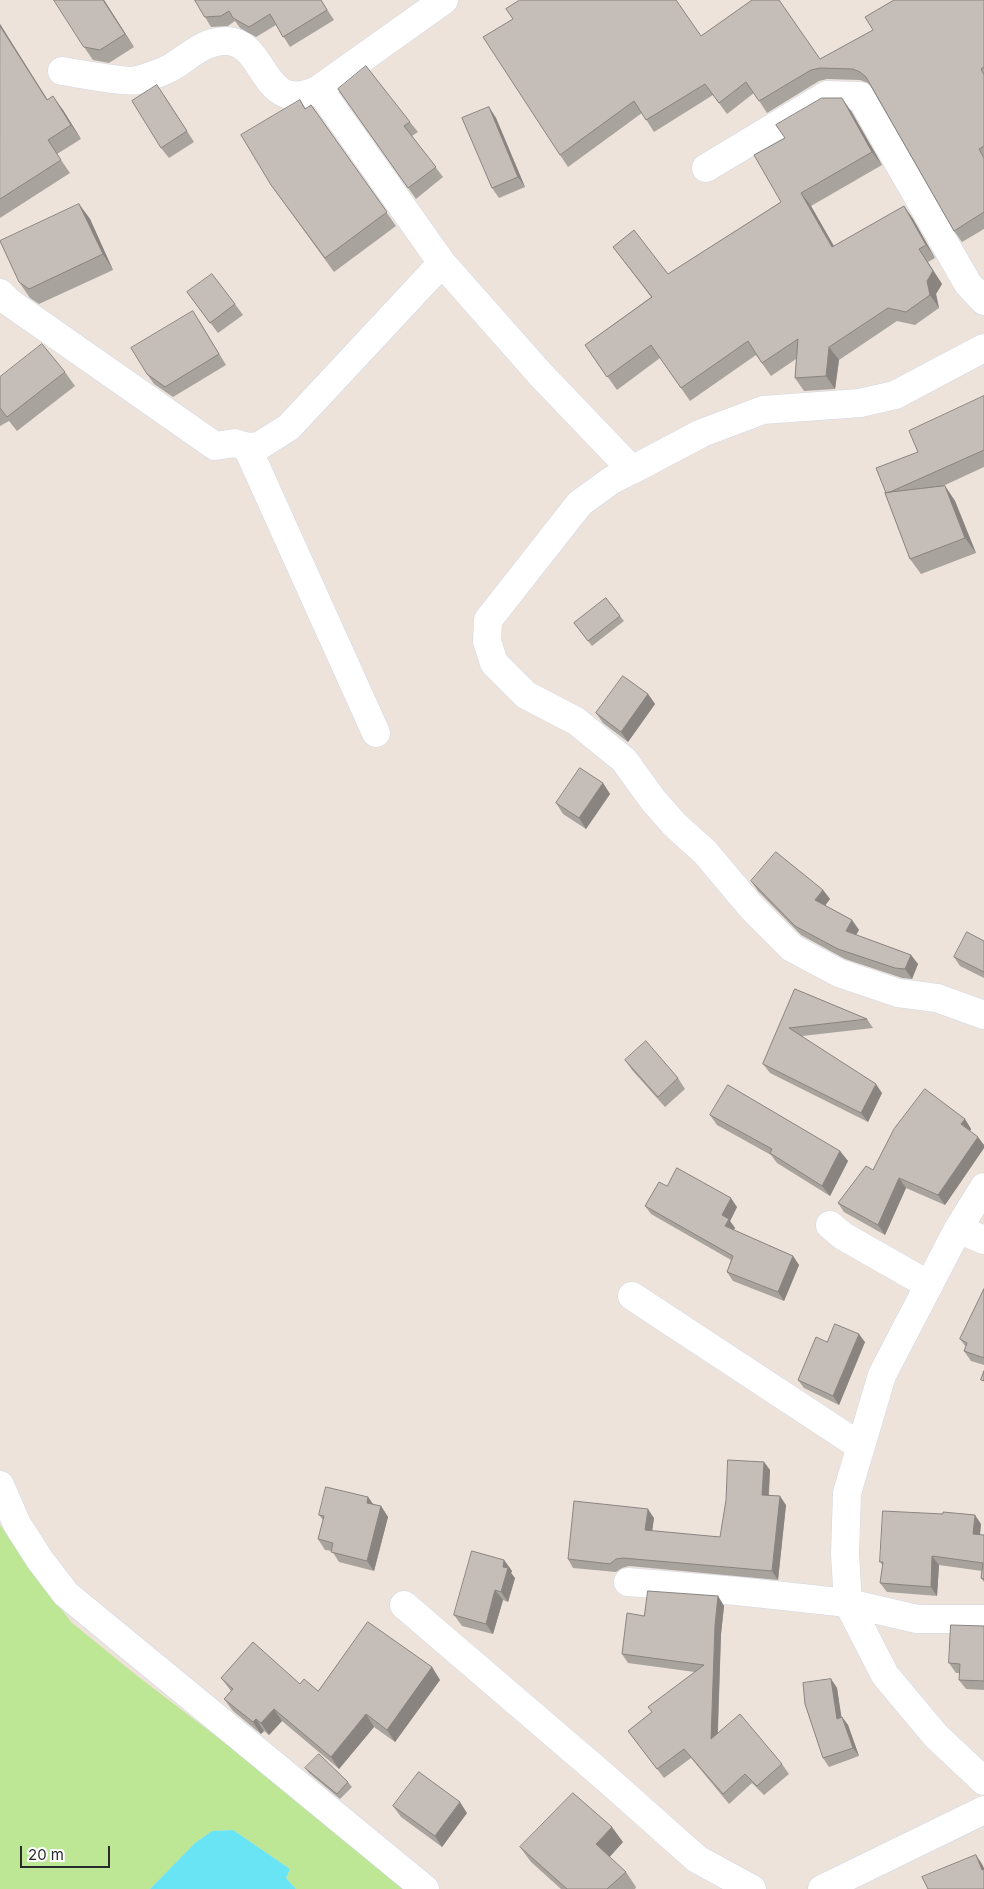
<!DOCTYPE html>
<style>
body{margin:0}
#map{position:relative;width:984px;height:1889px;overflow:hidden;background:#ede3db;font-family:Inter,sans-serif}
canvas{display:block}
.scale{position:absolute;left:20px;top:1846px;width:90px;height:22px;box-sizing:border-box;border:2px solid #2a2a2a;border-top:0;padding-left:6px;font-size:15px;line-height:18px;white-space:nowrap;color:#2a2a2a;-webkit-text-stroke:4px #fff;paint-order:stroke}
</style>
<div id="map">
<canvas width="984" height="1889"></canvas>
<div class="scale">20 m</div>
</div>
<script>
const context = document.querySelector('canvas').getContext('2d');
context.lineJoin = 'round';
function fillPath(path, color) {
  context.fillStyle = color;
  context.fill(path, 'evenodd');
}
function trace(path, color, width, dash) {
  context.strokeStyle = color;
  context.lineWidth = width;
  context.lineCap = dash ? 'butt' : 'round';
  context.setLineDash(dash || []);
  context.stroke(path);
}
fillPath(new Path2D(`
 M0 1525 71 1622 136 1675 416 1889H296L286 1878 290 1869 233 1830 212 1831 195 1843 150 1889H0Z`), '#bde695');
fillPath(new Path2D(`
 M233 1830 290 1869 286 1878 296 1889H150L195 1843 212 1831Z`), '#69e4f4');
const minor = new Path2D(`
 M62 71C76 73 128 83 138 80 148 77 161 73 170 68 188 58 203 41 225 41 268 40 260 118 319 89L444 0
 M319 89 442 263 541 375 632 470 702 433 763 410 860 403 895 395 984 348
 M706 168 827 95 860 96 968 284 984 301
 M0 293 9 302 215 446 235 443 247 447 259 446 289 427 442 263
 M247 447 376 733
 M632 470 612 480 580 503 488 620 487 641 494 663 526 695 576 721 624 760 653 800 675 825 705 852 752 908 792 948 839 973 898 993 937 998 984 1015
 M984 1187 958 1229 882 1375 847 1493 845 1554 848 1603 885 1675 936 1736 984 1781
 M830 1225 843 1236 929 1285
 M958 1229 984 1240
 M632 1296 860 1446
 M0 1485 17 1524 40 1560 66 1594 425 1889
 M628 1582 737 1591 848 1603 917 1619H984
 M404 1605 607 1779 697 1859 752 1889
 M822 1889 984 1810`);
trace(minor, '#d1d7e4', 29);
trace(minor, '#fff', 28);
fillPath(new Path2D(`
 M104 0 134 47 109 63 93 60 84 47Z
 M195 0H321L334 20 290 47 276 25 256 37 240 28 235 21 228 26 211 27 205 17Z
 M984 0V229L962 242 954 231 870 85 868 83 860 80 827 79 819 81 767 113 754 93 727 114 713 95 654 132 642 113 568 167 560 155 513 19 701 36 821 59Z
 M0 24 48 100 63 110 81 139 57 154 70 173 0 218Z
 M338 89 410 122 418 132 412 136 443 177 416 199Z
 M164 95 194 142 169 158 161 148Z
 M300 100 306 109 311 105 396 226 334 272 271 185Z
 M489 107 496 118 525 187 499 198 492 188Z
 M851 111 882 165 811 206 834 247 904 206 913 219 935 258 928 262 942 284 936 294 939 308 915 325 897 321 839 360 835 389 804 391 795 378 796 359 771 376 756 355 690 401 660 358 617 390 585 345 651 297 613 247 668 274 781 202Z
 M79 204 90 219 113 270 39 304 30 298 19 282Z
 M187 292 235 304 243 315 218 333Z
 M200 322 226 365 173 397 154 384 147 374Z
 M65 372 75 386 17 431 9 421 0 426V377Z
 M984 396V467L943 486H945L955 501 976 553 921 574 910 559 885 493 918 452Z
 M606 598 624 621 592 646 574 623Z
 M648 694 655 704 628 742 603 723 596 713Z
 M603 783 610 794 586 829 563 814 556 803Z
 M751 881 823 890 830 899 825 905 852 920 859 930 856 935 911 955 918 964 912 979 902 978 845 959 801 935 758 891Z
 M984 941V978L960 966 954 957Z
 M795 989 867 1019 873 1028 802 1036 882 1093 868 1122 770 1073 763 1064Z
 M625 1060 678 1078 685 1089 665 1107 632 1070Z
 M710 1115 840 1151 848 1161 830 1196 777 1163 771 1155 717 1125Z
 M965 1119 971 1129 970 1131 984 1145V1148L945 1205 906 1188 885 1235 844 1212 838 1203 873 1170Z
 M645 1206 737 1207 730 1221 735 1228 734 1230 793 1256 799 1265 784 1301 733 1281 727 1272 731 1260 651 1214Z
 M984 1289V1365L971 1361 964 1351 966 1347 960 1339Z
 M827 1342H865L839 1405 804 1388 798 1380Z
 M764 1462 770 1470 769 1495 786 1505 778 1580 629 1566 622 1568 616 1572 573 1568 568 1559 654 1518 652 1531 720 1537Z
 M368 1497 373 1504 381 1506 388 1517 374 1571 339 1562 332 1551 325 1550 318 1539 323 1520 319 1515Z
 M981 1524 980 1535H984V1582L981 1578 982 1571 939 1565 937 1596 887 1592 880 1583 883 1566 880 1562Z
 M504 1560 512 1571 511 1573 515 1578 508 1602 503 1600 493 1634 462 1626 454 1615Z
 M718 1596 724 1606 721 1634 718 1733 782 1764 789 1774 764 1795 752 1783 729 1804 691 1758 664 1778 628 1731 652 1712 695 1672 628 1663 622 1654 644 1616Z
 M984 1626V1690L966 1689 959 1680 960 1673H956L949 1663Z
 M432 1667 440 1680 395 1742 374 1727 339 1769 282 1721 269 1735 264 1731 261 1734 233 1711 224 1699 231 1691 221 1678 300 1684 318 1691Z
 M831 1679 837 1688 841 1717H842L848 1725 859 1756 829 1767 823 1758Z
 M305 1768 348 1782 352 1787 340 1799 309 1773Z
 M393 1806 467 1813 442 1847 401 1817Z
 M623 1842 609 1857 626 1872 636 1887 635 1889H561L531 1862 520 1847Z`), '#a9a39e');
fillPath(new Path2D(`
 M103 0H104L134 47 125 34Z
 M0 24 56 114 47 100 0 26Z
 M53 96 63 110 81 139 71 125Z
 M842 98 851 111 882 165 872 152Z
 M489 107 496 118 525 187 518 177Z
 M801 193 811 206 842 260 832 247Z
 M79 204 90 219 113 270 103 254Z
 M904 206 913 219 935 258 926 245Z
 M919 249 942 284 936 294 939 308 930 295Z
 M829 347 839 360 835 389 826 376Z
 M945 486 955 501 976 553 965 538Z
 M648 694 655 704 628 742 621 732Z
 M603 783 610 794 586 829 579 818Z
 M823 890 830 899 822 910 815 900Z
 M852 920 859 930 853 940 846 931Z
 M911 955 918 964 912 979 905 969Z
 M876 1084 882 1093 868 1122 861 1113Z
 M965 1119 971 1129 968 1134 961 1124Z
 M978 1137 984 1145V1148L945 1205 938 1195Z
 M840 1151 848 1161 830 1196 822 1186Z
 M899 1178 906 1188 885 1235 878 1225Z
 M731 1198 737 1207 730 1221 735 1228 731 1235 725 1226 722 1215Z
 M793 1256 799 1265 784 1301 778 1292Z
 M859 1334 865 1342 839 1405 833 1396Z
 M764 1462 770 1470 768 1503 762 1495Z
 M780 1496 786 1505 778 1580 772 1571Z
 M368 1497 375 1507 367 1503Z
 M381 1506 388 1517 374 1571 367 1561Z
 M648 1509 654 1518 651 1539 645 1530Z
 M975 1515 981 1524 979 1543 973 1534Z
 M932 1556 939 1565 937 1596 931 1587Z
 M504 1560 512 1571 511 1573 515 1578 508 1602 501 1592 503 1567Z
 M495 1590 503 1600 493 1634 486 1624Z
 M718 1596 724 1606 721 1634 717 1748 711 1739 715 1625Z
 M432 1667 440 1680 395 1742 387 1730Z
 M831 1679 837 1688 843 1727 837 1719Z
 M274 1709 282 1721 269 1735 261 1723Z
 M366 1714 374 1727 339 1769 331 1757Z
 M842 1717 848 1725 859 1756 853 1748Z
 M256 1719 264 1731 261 1734 253 1722Z
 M460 1802 467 1813 442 1847 435 1836Z
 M612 1827 623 1842 607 1860 596 1844Z
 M976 1855 982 1864 984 1868V1873L982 1870Z`), '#8a8481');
const building = new Path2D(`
 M54 0H103L125 34 100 50 84 47Z
 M195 0H321L327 10 283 37 270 14 249 27 233 18 229 11 221 16 205 17Z
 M520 0H676L701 36 752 0H779L820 59 873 30 865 17 894 0H984V67L981 69 984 75V146L979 149 984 158V212L954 231 866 77 860 72 853 69 820 68 811 70 759 101 746 82 719 103 705 84 646 120 634 101 560 155 483 37 513 19 506 9Z
 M0 26 47 100 53 96 71 125 48 140 61 160 0 199Z
 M366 66 410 122 404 126 436 167 408 188 338 89Z
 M157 85 187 131 161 148 132 101Z
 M822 98H842L872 152 801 193 832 247 904 206 926 245 919 249 933 271 927 281 930 295 906 312 888 308 829 347 826 376 795 378 798 339 762 363 748 341 681 388 651 345 607 377 585 345 652 297 613 247 634 230 668 274 781 202 754 155 785 138 776 125Z
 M300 100 305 109 311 105 387 212 325 258 271 185 241 135Z
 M489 107 518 177 492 188 462 118Z
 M79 204 103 254 29 289 19 282 0 241Z
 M212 274 235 304 210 323 187 292Z
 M193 311 219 354 165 387 147 374 131 348Z
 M42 344 65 372 7 417 0 408V377Z
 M984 396V450L890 492 886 493 876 468 918 452 909 431Z
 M945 486 965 538 910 559 885 493Z
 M606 598 620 616 588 641 574 623Z
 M623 676 648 694 621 732 596 713Z
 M580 768 603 783 579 818 556 803Z
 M776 852 823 890 815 900 852 920 846 931 911 955 905 969 895 968 838 949 795 926 751 881Z
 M967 932 984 941V972L954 957Z
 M795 989 867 1019 789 1028 876 1084 861 1113 763 1064Z
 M646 1041 678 1078 658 1097 625 1060Z
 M728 1085 840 1151 822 1186 770 1153 772 1149 710 1115Z
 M925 1089 965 1119 961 1124 978 1137 938 1195 899 1178 878 1225 838 1203 866 1166 873 1170 894 1129Z
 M677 1168 731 1198 722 1215 729 1219 725 1226 793 1256 778 1292 727 1272 733 1256 645 1206 659 1182 667 1186Z
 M984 1289V1358L964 1351 967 1343 960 1339Z
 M835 1324 859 1334 833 1396 798 1380 816 1337 827 1342Z
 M984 1371V1381L981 1380Z
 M728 1460 764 1462 762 1495 780 1496 772 1571 623 1558 616 1559 610 1564 568 1559 574 1501 648 1509 645 1530 720 1537 726 1500Z
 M326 1487 368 1497 367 1503 381 1506 367 1561 331 1552 333 1543 318 1539 324 1516 319 1515Z
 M883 1511 943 1514V1512L975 1515 973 1534 984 1535V1579L981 1578 983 1563 932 1556 931 1587 880 1583 883 1562H880Z
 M472 1551 504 1560 503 1567 508 1568 501 1592 495 1590 486 1624 454 1615Z
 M648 1591 718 1596 715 1625 711 1739 740 1714 782 1764 757 1786 745 1774 723 1794 684 1749 657 1769 628 1731 652 1712 648 1707 704 1665 622 1654 627 1613 644 1616Z
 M368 1622 432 1667 387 1730 366 1714 331 1757 274 1709 261 1723 256 1719 253 1722 224 1699 233 1689 221 1678 253 1642 300 1684 304 1679 318 1691Z
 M951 1625 984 1626V1681L959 1680 960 1664 949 1663Z
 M831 1679 837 1719 842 1717 853 1748 823 1758 805 1704 803 1683Z
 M319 1754 348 1782 337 1794 305 1768Z
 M419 1772 460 1802 435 1836 393 1806Z
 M573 1793 612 1827 596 1844 626 1872 607 1889H567L520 1847Z
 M976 1855 982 1870 984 1869V1889H928L922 1877Z`);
fillPath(building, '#c5bdb8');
trace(building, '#8a8481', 1);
</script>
